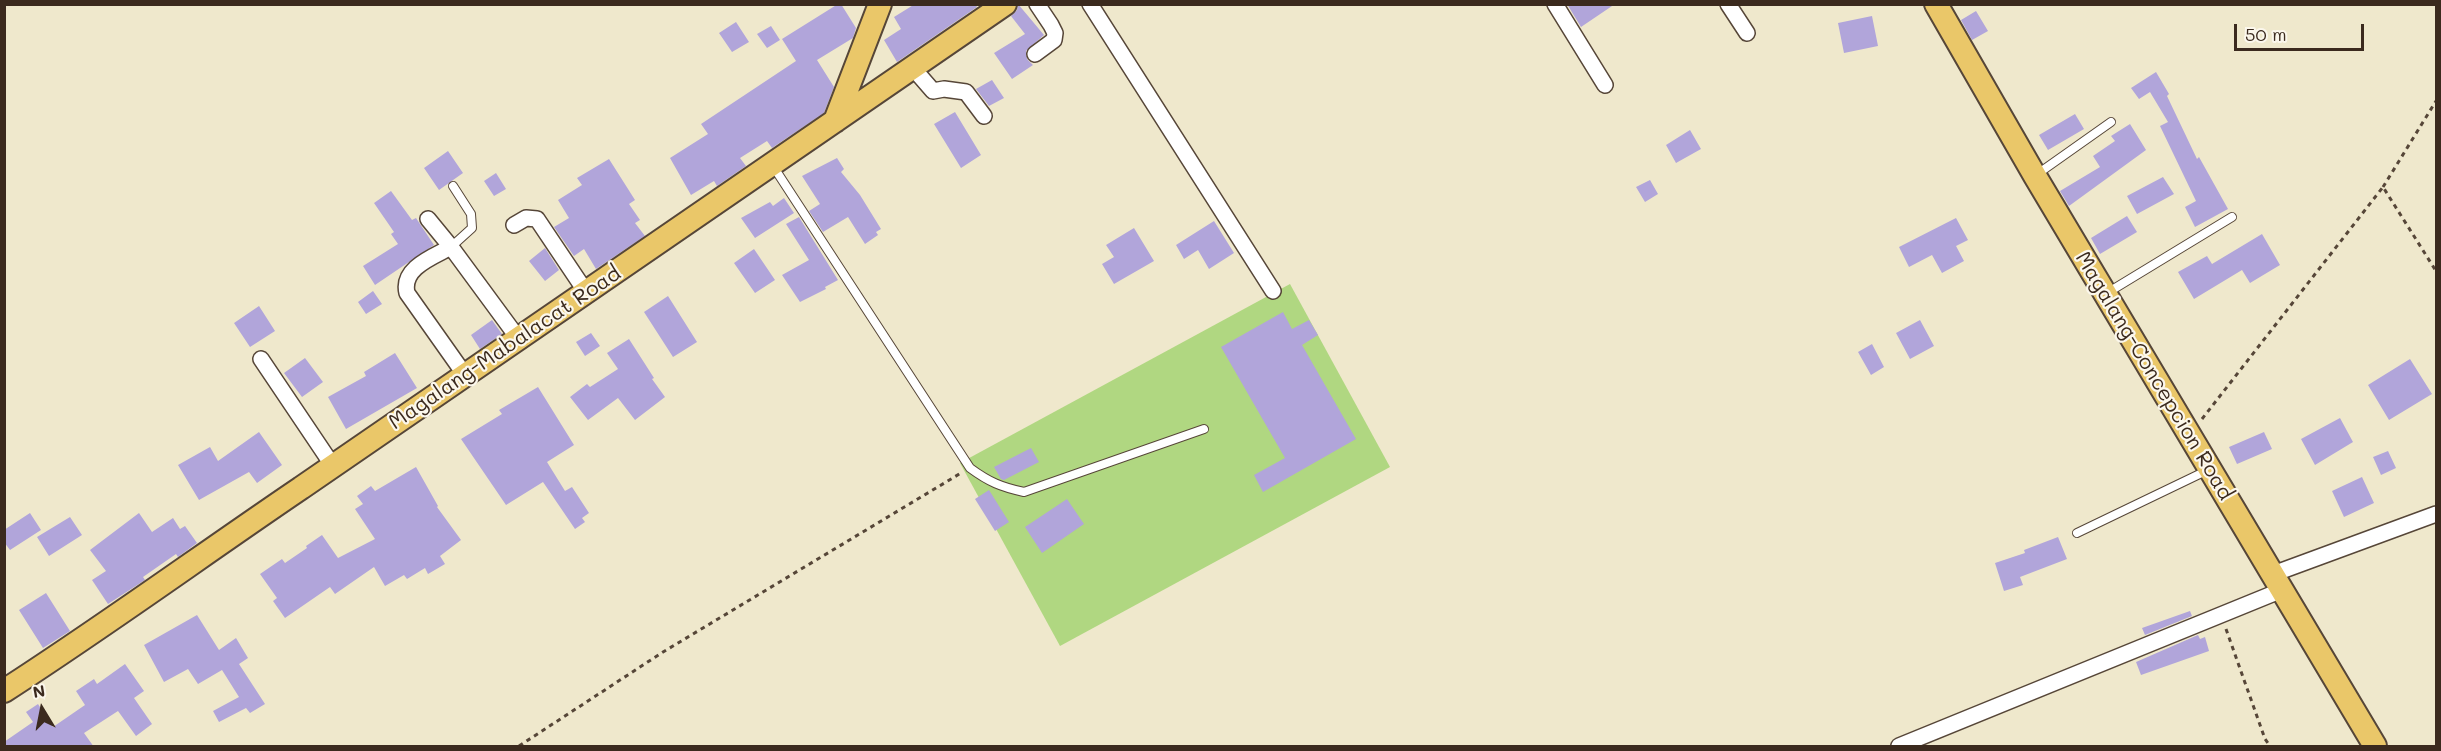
<!DOCTYPE html>
<style>
body{margin:0}
#map{position:relative;width:2441px;height:751px;overflow:hidden;background:#efe8cc;font-family:Mali,sans-serif}
canvas{display:block}
.frame{position:absolute;inset:0;border:6px solid #3b2a1e;pointer-events:none}
.north{position:absolute;left:12px;top:679px;width:60px;height:60px;-webkit-text-stroke:4px #fbf7ec;paint-order:stroke;rotate:350deg;font-size:16px;font-weight:700;line-height:24px;text-align:center;color:#3b2a1e}
.north::after{content:'';display:block;margin:auto;width:21px;height:27px;background:#3b2a1e;clip-path:polygon(50% 0,100% 100%,50% 72%,0 100%)}
.scale{position:absolute;left:2234px;top:24px;width:130px;height:27px;box-sizing:border-box;border:3px solid #3b2a1e;border-top:0;padding-left:8px;font-size:18px;line-height:21px;white-space:nowrap;color:#3b2a1e;-webkit-text-stroke:4px #fbf7ec;paint-order:stroke}
</style>
<div id="map">
<canvas width="2441" height="751"></canvas>
<div class="frame"></div>
<div class="north">N</div>
<div class="scale">50 m</div>
</div>
<script>
const context = document.querySelector('canvas').getContext('2d');
context.lineJoin = 'round';
function fillPath(path, color) {
  context.fillStyle = color;
  context.fill(path, 'evenodd');
}
function trace(path, color, width, dash) {
  context.strokeStyle = color;
  context.lineWidth = width;
  context.lineCap = dash ? 'butt' : 'round';
  context.setLineDash(dash || []);
  context.stroke(path);
}
function label(font, color, halo, rows, align = 'center') {
  context.font = font + ' Mali,sans-serif';
  context.lineWidth = 4.5;
  context.setLineDash([]);
  context.textBaseline = 'middle';
  context.strokeStyle = halo;
  context.fillStyle = color;
  for (const [text, x, y, turn = 0] of rows) {
    context.save();
    context.translate(x, y);
    context.rotate((+turn || 0) * Math.PI / 180);
    context.textAlign = isNaN(turn) ? turn : align;
    if (halo) context.strokeText(text, 0, 0);
    context.fillText(text, 0, 0);
    context.restore();
  }
}
fillPath(new Path2D(`
 M1290 284 1390 467 1060 646 960 463Z`), '#b0d781');
fillPath(new Path2D(`
 M838 4H841L856 28 853 38 817 60 834 87 824 113 772 148 767 141 740 158 746 166 717 186 714 181 691 195 670 158 708 134 701 124 796 61 782 39Z
 M915 4H975L977 7 897 62 884 40 901 29 894 17Z
 M1018 4 1044 35 1026 51 1027 59 1033 65 1012 79 994 53 1025 34 1011 16 1017 10Z
 M1567 4H1615L1581 27Z
 M1976 11 1988 31 1972 40 1961 20Z
 M1872 16 1878 46 1844 53 1838 23Z
 M736 22 749 42 732 52 719 33Z
 M771 26 780 40 767 48 757 34Z
 M2156 72 2169 94 2167 96 2197 159 2199 157 2228 209 2195 227 2185 207 2196 201 2160 126 2168 122 2150 92 2139 99 2131 88Z
 M992 80 1004 98 989 106 976 89Z
 M955 112 981 155 961 168 934 124Z
 M2075 114 2084 129 2048 150 2039 135Z
 M2130 124 2146 150 2069 206 2060 191 2100 167 2093 156 2115 141 2111 136Z
 M1690 130 1701 149 1676 163 1666 145Z
 M448 151 463 173 439 190 424 168Z
 M837 158 844 169 841 172 860 195 881 229 876 232 878 235 865 244 848 217 823 232 809 211 820 204 802 176Z
 M609 159 635 200 629 204 640 220 635 223 645 236 596 269 584 249 574 256 554 227 569 218 558 200 582 185 577 178Z
 M496 173 506 189 494 196 484 181Z
 M2163 177 2174 194 2137 214 2127 196Z
 M1650 180 1658 194 1645 202 1636 187Z
 M391 191 412 220 416 218 434 245 375 285 363 266 398 244 391 234 394 232 374 203Z
 M784 198 794 213 755 238 741 218 770 202 773 206Z
 M2127 216 2137 232 2100 254 2091 238Z
 M799 217 838 280 825 287 826 289 800 302 782 275 809 260 786 224Z
 M1956 218 1968 240 1956 246 1964 261 1942 273 1932 255 1909 267 1899 247Z
 M1214 221 1234 253 1209 269 1198 250 1184 259 1176 245Z
 M1134 228 1154 261 1114 284 1102 264 1114 257 1106 245Z
 M2262 234 2280 265 2250 283 2242 270 2194 299 2178 272 2207 256 2212 264Z
 M545 248 559 270 545 281 529 261Z
 M754 249 775 280 755 293 734 263Z
 M373 291 382 304 366 314 358 302Z
 M668 296 697 342 673 357 644 312Z
 M259 306 275 331 250 347 234 323Z
 M1283 312 1292 329 1309 320 1318 335 1302 345 1356 439 1263 492 1254 475 1285 458 1221 347Z
 M492 320 502 334 480 349 471 335Z
 M1920 320 1934 346 1910 359 1896 333Z
 M591 333 600 346 585 356 576 342Z
 M629 339 654 378 652 379 665 397 635 420 618 398 588 420 570 397 587 384 590 387 618 369 607 353Z
 M1872 344 1884 367 1871 375 1858 352Z
 M395 353 417 388 346 429 328 397 366 376 364 372Z
 M305 358 323 382 302 397 284 373Z
 M2410 359 2432 394 2389 420 2368 385Z
 M538 387 574 445 547 462 565 491 572 487 589 513 582 518 585 522 575 529 543 482 506 505 461 439 502 414 499 410Z
 M2340 418 2353 442 2315 465 2301 439Z
 M259 432 282 465 257 483 249 472 199 500 178 465 210 447 218 461Z
 M2264 432 2272 449 2237 464 2229 447Z
 M1031 448 1039 462 1004 480 1001 479 994 467Z
 M2388 451 2396 468 2381 475 2373 457Z
 M416 467 438 506 437 507 461 540 440 556 445 564 428 574 425 568 407 579 404 575 385 586 374 567 335 594 330 587 285 618 273 601 277 598 260 574 282 559 285 563 307 548 306 546 322 535 338 558 375 539 355 509 363 504 357 496 371 486 375 491Z
 M2362 477 2374 503 2344 517 2332 491Z
 M989 490 1009 522 995 531 975 499Z
 M1067 499 1084 524 1042 553 1025 527Z
 M30 513 41 530 10 550 4 542V530Z
 M139 513 152 532 173 518 180 529 185 526 197 543 178 557 176 554 143 577 145 580 108 604 92 580 106 571 90 550Z
 M70 517 82 535 49 556 37 537Z
 M2058 537 2067 559 2020 577 2023 585 2004 591 1995 563 2025 553 2024 550Z
 M46 593 70 631 43 648 19 610Z
 M2190 611 2192 616 2145 635 2142 628Z
 M197 615 219 650 236 638 248 658 239 664 265 704 250 713 246 708 219 722 213 711 239 697 222 670 198 684 188 669 164 682 144 645Z
 M2198 635 2200 639 2205 637 2209 651 2141 675 2136 662Z
 M125 664 144 691 134 698 152 724 136 736 118 711 84 733 94 747H4V742L33 722 26 712 38 704 53 727 85 705 76 691 94 679 97 684Z`), '#b1a5da');
const lane = new Path2D(`
 M773 166 970 468C989 482 1001 487 1024 492L1204 429
 M2036 175 2111 122
 M451 247 472 228 471 214 453 186
 M2107 293 2232 217
 M2077 533 2208 470`);
const street = new Path2D(`
 M1090 4 1273 291
 M1555 4 1605 85
 M1728 4 1747 33
 M1035 54 1054 40 1055 33 1051 25 1037 4
 M913 68 933 91 944 89 966 92 984 116
 M428 219 451 247
 M514 225 526 218 537 219 586 292
 M261 359 333 466
 M465 375 407 293C401 268 433 257 451 247L518 338
 M2273 574 2436 514
 M1899 746 2282 590`);
const primary = new Path2D(`
 M1936 4 2035 176 2375 746
 M835 121 880 4
 M4 691C105 626 202 555 301 488 536 327 771 166 1005 4`);
trace(lane, '#564638', 10);
trace(street, '#564638', 18);
trace(primary, '#564638', 26);
trace(new Path2D(`
 M2383 187 2436 101
 M2202 419 2383 187 2436 271
 M2226 629 2265 739 2270 746
 M519 746 663 652 961 473`), '#564638', 3, [4.5, 4.5]);
trace(lane, '#fff', 8);
trace(street, '#fff', 15);
trace(primary, '#eac769', 22);
label('21px', '#3b2a1e', '#fbf7ec', [
 ["Magalang-Mabalacat Road",505,348,-34],
 ["Magalang-Concepcion Road",2154,376,59]
]);
</script>
